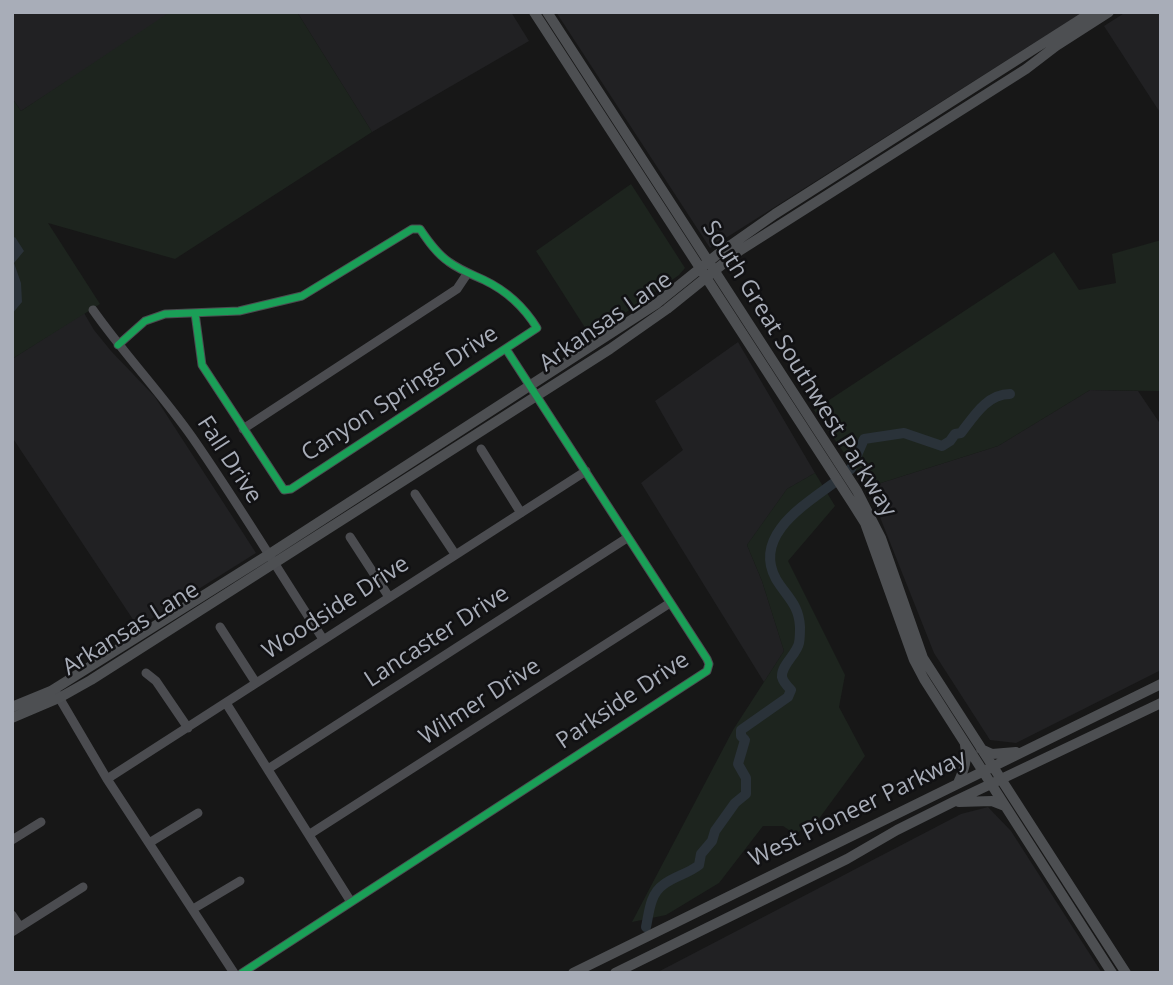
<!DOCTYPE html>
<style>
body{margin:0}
#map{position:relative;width:1173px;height:985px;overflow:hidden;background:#171717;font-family:"Open Sans",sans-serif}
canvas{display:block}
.frame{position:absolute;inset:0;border:14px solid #a8adb8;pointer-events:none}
</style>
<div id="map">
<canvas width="1173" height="985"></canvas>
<div class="frame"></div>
</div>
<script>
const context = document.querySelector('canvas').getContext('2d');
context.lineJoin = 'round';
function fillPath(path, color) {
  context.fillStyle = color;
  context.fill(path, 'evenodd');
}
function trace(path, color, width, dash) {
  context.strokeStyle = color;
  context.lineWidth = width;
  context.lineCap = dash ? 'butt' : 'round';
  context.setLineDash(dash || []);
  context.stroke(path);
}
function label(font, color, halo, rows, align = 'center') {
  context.font = font + ' "Open Sans",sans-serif';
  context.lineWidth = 5;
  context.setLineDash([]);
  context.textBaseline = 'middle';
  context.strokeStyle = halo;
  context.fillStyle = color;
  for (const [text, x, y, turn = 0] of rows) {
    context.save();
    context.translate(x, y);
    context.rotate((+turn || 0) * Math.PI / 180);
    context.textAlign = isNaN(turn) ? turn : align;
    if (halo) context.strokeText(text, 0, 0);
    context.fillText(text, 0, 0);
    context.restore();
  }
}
fillPath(new Path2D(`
 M12 12H170L171 14 21 111 12 98Z
 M297 12H511L529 41 372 132Z
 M556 12H1083L710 248Z
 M1126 12H1161V114L1104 26Z
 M84 313 94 330 111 351 155 397 256 553 138 627 12 437V359Z
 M738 342 815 473 787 489 747 545 762 581 784 651 764 682 641 483 683 450 655 401Z
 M1090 390 1138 391 1161 425V670L1016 743 990 740 934 653 868 487 998 446Z
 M988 807 1011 831 1102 973H656L961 814Z`), '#212123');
fillPath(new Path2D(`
 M170 12H297L372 132 175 259 48 223 100 304 12 359V98L21 111Z
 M631 184 685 268 679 275 591 337 536 251Z
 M1161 240V391L1090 390 998 446 868 487 814 410 1054 252 1079 290 1116 283 1112 254Z
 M815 473 835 506 788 561 845 675 839 707 865 756 818 820 795 834 783 826H763L719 883 666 915 632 922 733 730 784 651 762 581 747 545 787 489Z`), '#1d241e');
fillPath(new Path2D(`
 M15 237 24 251 14 263 21 283 22 302 12 314V239Z`), '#2a3239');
trace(new Path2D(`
 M851 469 864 439 904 433 942 446 950 441 955 434 961 433C974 416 987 394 1010 394
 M646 927C649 913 650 894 663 885 674 876 688 874 699 865L701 854 712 841 715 831 735 803 746 794V778L738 764 745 740 741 736V730L788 697 791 690C788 687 783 681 782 677 781 665 797 654 799 643 800 638 800 631 800 627 799 604 786 596 776 579 752 535 806 504 835 482`), '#2a3239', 10);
trace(new Path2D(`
 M93 310C124 354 161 393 192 437 238 503 279 572 323 639
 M118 345 145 321 165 314 239 311 302 296 412 229H420C428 241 437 254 449 262 460 270 471 274 484 280 505 290 524 307 537 328L291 489 284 490 202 365 195 313
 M243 429 457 289 467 274
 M481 449 521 513
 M415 494 455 554
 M350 537 389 597
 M220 627 256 683
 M146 673 156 681 188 728
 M57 694 107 779 234 973
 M226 703 351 902
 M268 769 627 538
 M107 779 586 471
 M310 834 670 603
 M12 840 41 822
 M149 843 198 813
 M193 909 240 881
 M12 915 20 927
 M12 932 83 887
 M242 973 707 671 709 664 707 659 506 349`), '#4b4c50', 9);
trace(new Path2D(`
 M534 12 853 504 865 523 914 660 924 679 1112 973
 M547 12 857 491 881 538 923 658 1126 973
 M12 707 51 691 268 555 656 304 718 254 775 214 1092 12
 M12 718 59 698 91 680 610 349 667 309 739 251 1026 69 1056 46 1109 12
 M981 749 992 754 1016 752
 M958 783C964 770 968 759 965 745
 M959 802 992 801 1005 806
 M573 973 1161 684
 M615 973 847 859 897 830 953 802 1161 703`), '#4d4f52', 10);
trace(new Path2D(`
 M118 345 145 321 165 314 239 311 302 296 412 229H420C428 241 437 254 449 262 460 270 471 274 484 280 505 290 524 307 537 328L291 489 284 490 202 365 195 313
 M242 973 707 671 709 664 707 659 506 349`), '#1a9f57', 7);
label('23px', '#a8adb8', '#111113', [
 ["Arkansas Lane",606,322,-35],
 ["South Great Southwest Parkway",799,369,58],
 ["Canyon Springs Drive",400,394,-33],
 ["Fall Drive",229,460,57],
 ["Woodside Drive",336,608,-33],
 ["Arkansas Lane",131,629,-32],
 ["Lancaster Drive",437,637,-33],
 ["Parkside Drive",623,701,-34],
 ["Wilmer Drive",480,702,-33],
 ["West Pioneer Parkway",858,809,-26]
]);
</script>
